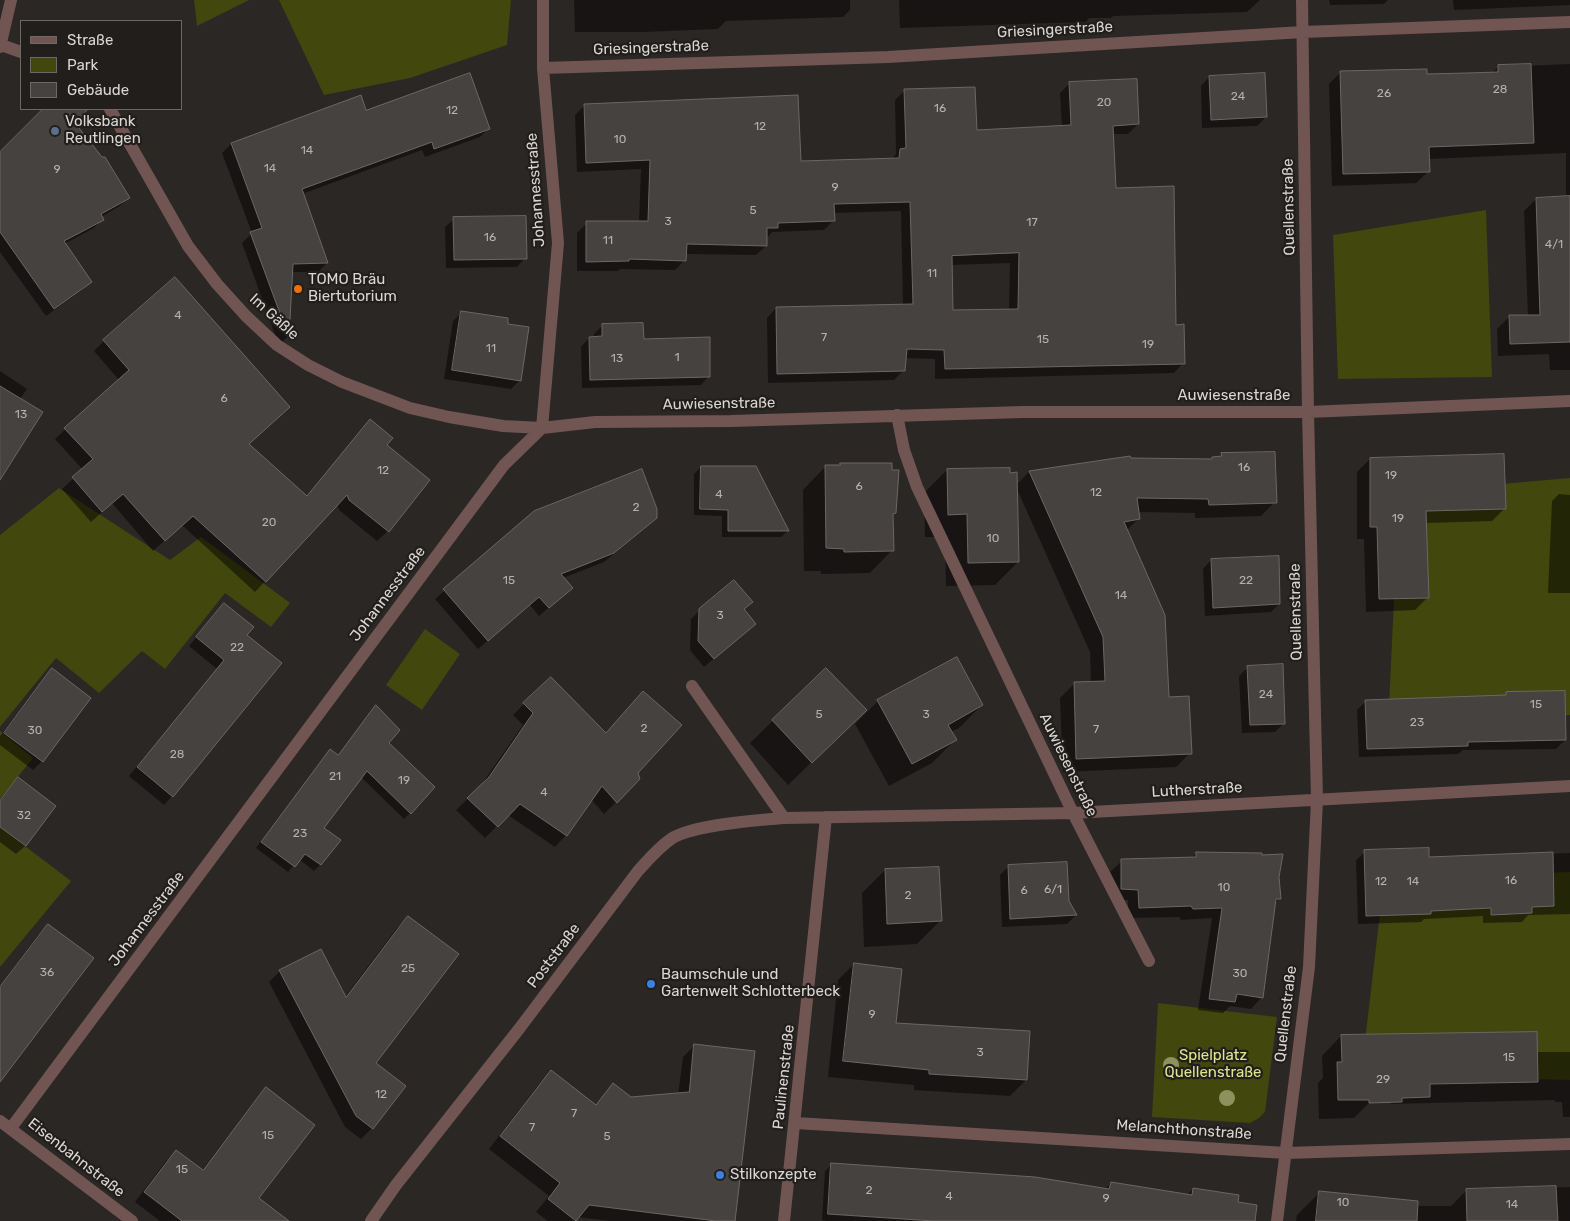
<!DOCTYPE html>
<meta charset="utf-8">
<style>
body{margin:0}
#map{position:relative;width:1570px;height:1221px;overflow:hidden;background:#2b2725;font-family:Rubik,sans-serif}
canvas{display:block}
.legend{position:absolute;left:20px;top:20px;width:162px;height:90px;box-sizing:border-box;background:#221e1c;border:1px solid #6b6866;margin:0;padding:6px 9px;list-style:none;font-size:15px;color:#d9d6d5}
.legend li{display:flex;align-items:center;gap:10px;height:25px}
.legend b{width:25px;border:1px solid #6b6866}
</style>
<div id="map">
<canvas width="1570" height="1221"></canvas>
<ul class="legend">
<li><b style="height:6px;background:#715552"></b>Straße</li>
<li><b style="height:14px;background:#41470d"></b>Park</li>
<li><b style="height:14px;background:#46423f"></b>Gebäude</li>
</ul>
</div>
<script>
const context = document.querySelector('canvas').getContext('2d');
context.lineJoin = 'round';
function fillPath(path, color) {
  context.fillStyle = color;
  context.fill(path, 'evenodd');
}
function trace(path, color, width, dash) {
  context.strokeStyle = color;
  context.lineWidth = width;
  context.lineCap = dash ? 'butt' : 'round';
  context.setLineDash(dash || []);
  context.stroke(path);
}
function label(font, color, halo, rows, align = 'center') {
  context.font = font + ' Rubik,sans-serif';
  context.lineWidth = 4.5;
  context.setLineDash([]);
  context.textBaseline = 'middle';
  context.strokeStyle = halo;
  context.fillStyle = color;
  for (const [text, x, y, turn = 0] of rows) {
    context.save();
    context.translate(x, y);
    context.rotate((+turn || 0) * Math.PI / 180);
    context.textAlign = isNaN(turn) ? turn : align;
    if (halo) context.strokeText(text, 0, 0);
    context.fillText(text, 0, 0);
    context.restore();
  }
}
fillPath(new Path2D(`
 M194 0H249L197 26Z
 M279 0H511L507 45 410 78 324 95Z
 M1486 210 1492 377 1338 379 1333 235Z
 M1570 478V715L1388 727 1399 493Z
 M59 488 170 560 201 537 290 603 271 627 225 593 165 669 142 651 99 693 56 658 0 727V535Z
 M425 629 460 654 422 710 386 685Z
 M0 731 33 758 0 799Z
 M0 827 71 881 0 967Z
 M1570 872V1080L1361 1075 1384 879Z
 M1158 1003 1277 1017 1265 1112 1259 1118 1250 1123 1152 1117Z`), '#41470d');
fillPath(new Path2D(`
 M574 0H850V10L843 17 726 21 718 29 644 32H575Z
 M899 0H1260L1247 12 1113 16 1111 18H1089L1086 22 900 28Z
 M1329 0H1388L1384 4 1330 5Z
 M1453 0H1570V5L1454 10Z
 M1570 64V370H1550L1549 354 1498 356 1497 329 1510 316H1528L1524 211 1536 199 1566 197V153L1428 159 1429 171 1416 183 1332 186 1329 84 1341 72 1426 75 1492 73 1498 67Z
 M1209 77 1266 117 1257 126 1202 128 1201 86Z
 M1070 83 1138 124 1128 134H1112L1115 189 1175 326 1183 363 1174 373 935 379V359L905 358 904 370 894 380 768 383 767 318 776 308 903 305 901 211 833 213 834 220 824 230 772 232 767 238 766 246 756 255 685 254V260L675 270 620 269 618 271H577V233L587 223 639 222 641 169 577 172 575 115 585 105 800 162 891 160 896 154 895 100 905 90 975 131 1062 127 1060 93ZM1010 263 1009 310 952 311 951 265Z
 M360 97 366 112 489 128 480 137 425 157 422 150 302 194 327 263 318 272H291L287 337 279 346 242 243 252 233 222 153 231 144Z
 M45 109H68L78 118 74 123 128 198 120 206 101 217 103 219 94 228 64 244 91 282 82 290 46 316 0 252V153Z
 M454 219 525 258 517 267 446 268 445 227Z
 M462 312 506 325 520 380 511 389 444 379 453 321Z
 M602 326 642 341 709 376 701 385 582 388 581 347 589 338H594V334Z
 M104 341 248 444 306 497 360 431 370 421 385 445 388 531 377 541 339 510 337 504 255 592 182 525 153 551 112 503 91 522 62 489 83 470 55 439 119 380 94 351Z
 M0 371 27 389 20 399 0 478Z
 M1222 454 1275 502 1261 516 1195 518V513L1137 512 1138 519 1126 531 1167 698 1190 753 1176 767 1063 772 1060 698 1074 684 1091 683 1090 652 1016 487 1018 562 995 585 946 586 945 537H925L924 493 947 470 1009 475 1016 485 1029 472 1130 460 1210 461 1212 458H1218Z
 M1370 459 1505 508 1492 521 1426 523 1428 597 1415 610 1366 612 1364 539H1357V472Z
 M701 467 788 531 781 537H722V516L694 515V474Z
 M825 467 895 512 892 516V550L870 573 821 574V571H804L803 490Z
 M1559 494 1570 495V593H1548L1552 501Z
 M535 512 647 526 604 562 563 578 562 596 539 616 530 605 478 649 435 599Z
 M1211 560 1279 604 1271 612 1205 616 1203 569Z
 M700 610H743L754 624 704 667 690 650 691 619Z
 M216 613 245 635 172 796 164 805 129 776 217 669 189 646Z
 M1248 667 1284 723 1275 732 1242 733 1239 676Z
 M826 669 842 733 788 785 750 743Z
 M52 670 90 698 42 761 33 770 0 745V736L44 679Z
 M643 692 636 773 639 779 604 814 591 799 566 835 555 847 508 815 485 838 456 810 479 788 523 725 513 715 524 704 605 734Z
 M1507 694 1565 740 1556 749 1463 750 1458 754 1359 757 1357 710 1366 701 1504 697Z
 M878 701 982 705 959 728 951 732 955 740 932 763 889 786 855 724Z
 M370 713 388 743 410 813 404 819 361 777 323 828 339 840 320 865 314 871 299 859 288 872 256 848 324 757 330 751 337 756Z
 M18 779 54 806 25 846 16 854 0 842V800Z
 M1365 852 1428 858 1570 853V914L1528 915 1522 922 1483 923V916L1424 919 1421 922 1358 924 1356 860Z
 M1196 854 1278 877 1280 898 1274 904 1262 997 1251 1009 1230 1006 1223 1013 1198 1010 1212 918 1181 920 1179 917 1128 918V900H1111L1110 872 1122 861 1191 859Z
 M1009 866 1068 901 1076 915 1067 924 1002 927 1000 875Z
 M885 870 940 921 917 944 864 947 862 893Z
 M408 917 374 1064 404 1086 372 1128 361 1139 345 1127 269 982 280 971 345 997 397 928Z
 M48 925 0 1079V986L39 934Z
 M854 964 895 1024 1026 1080 1010 1096 914 1090V1085L828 1077 838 980Z
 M1341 1036 1536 1052H1570V1117H1563L1562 1102H1555V1100L1391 1104V1094L1373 1099 1354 1118 1319 1119 1318 1083 1323 1078 1322 1056Z
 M695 1045 733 1221H609L578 1217 575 1221H548L536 1212 549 1196 489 1149 539 1084 551 1072 595 1105 613 1085 630 1098 678 1095 683 1057Z
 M266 1089 258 1198 287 1221H160L135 1202 166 1161 176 1151 202 1170 257 1099Z
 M832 1164 1104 1190 1111 1183 1187 1195 1193 1189 1233 1221H826L822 1220 825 1171Z
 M1570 1187V1221H1395L1410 1206H1451L1467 1190Z
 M1320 1192 1359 1221H1296L1297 1215Z`), '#0007');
const building = new Path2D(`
 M1531 64 1534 143 1429 147 1430 172 1343 174 1340 71 1427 69V74L1467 73 1498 72V65Z
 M470 73 490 129 434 149 432 142 302 189 328 263 293 264 289 338 250 232 262 228 231 143 361 95 366 110Z
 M1265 73 1267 117 1211 120 1209 76Z
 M1137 79 1139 124 1113 126 1116 188 1174 186 1176 325 1184 324 1185 364 945 369 944 350 907 349 905 371 777 374 776 307 913 304 910 202 834 204 835 221 778 223V228H767V246L687 244 686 261 629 259V261L586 262V221H648L650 160 586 163 584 104 798 95 801 161 899 158 900 149 906 148 904 89 975 87 977 130 1071 125 1069 82ZM1019 253 1018 309 953 310 952 256Z
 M43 109H88L75 123 102 157H105L130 198 101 214 104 220 64 241 92 282 54 309 0 232V152Z
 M1570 196V342L1510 344 1509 315H1540L1536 198Z
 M526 216 527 259 454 260 453 217Z
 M175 277 290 407 249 444 307 496 370 419 393 438 387 445 430 480 389 532 349 500 347 495 266 582 193 516 165 541 123 494 102 512 72 477 93 459 64 428 129 370 103 340Z
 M461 311 508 318V324L529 327 521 381 452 370Z
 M643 323 644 339 710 337V377L590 380 589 337 602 336V324Z
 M0 386 43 412 0 480Z
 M1275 452 1277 503 1209 505 1208 499 1137 498 1140 519 1124 522 1165 615 1169 697 1189 696 1192 754 1076 759 1074 682 1105 681 1103 637 1029 471 1130 456 1131 458 1212 459V457L1222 456 1221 453Z
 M1504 454 1506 509 1426 511 1429 598 1379 599 1377 527H1370V458Z
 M840 463H892V470H899L896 513 893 514 894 551 844 552V549L826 548 825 465H840Z
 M701 466H756L789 531H728V510L700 509Z
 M1010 468V473L1017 472 1019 562 968 563 967 514 948 515 947 469Z
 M642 469 657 509V518L614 553 561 574 573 588 549 608 539 597 488 641 443 589 534 511Z
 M1279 556 1280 604 1213 608 1211 559Z
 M734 580 753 602 744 609 756 624 714 659 698 641 699 609Z
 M224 603 254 627 247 635 282 663 173 797 137 767 224 660 196 637Z
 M957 657 983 705 948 725 957 740 912 764 877 700Z
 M1283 664 1285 724 1250 725 1247 666Z
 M52 668 91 698 43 762 4 733Z
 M826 668 867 710 812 763 772 720Z
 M551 677 606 733 643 691 682 725 638 773 640 779 617 803 602 786 567 836 520 804 498 827 467 798 489 777 533 713 523 703Z
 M1565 691 1566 740 1468 742V746L1367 749 1365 700 1506 695V692Z
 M376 705 400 730 389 743 435 787 411 814 367 771 324 828 341 840 321 865 305 854 295 867 261 842 330 749 338 755Z
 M18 777 56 806 26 846 0 827V801Z
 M1429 848V857L1553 852 1554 906 1532 907V913L1491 915V908L1431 911V914L1366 916 1364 850Z
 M1196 852 1262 853V855L1283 854 1279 877 1281 899H1276L1263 998 1237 994 1235 1002 1209 999 1222 908 1193 909 1191 906 1139 908 1138 890 1121 889V859L1196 857Z
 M1067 862 1069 901 1077 915 1010 919 1008 865Z
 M939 867 942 921 887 924 885 869Z
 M408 916 459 954 376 1063 406 1086 373 1129 356 1116 279 970 321 949 346 997Z
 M48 924 94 958 0 1082V987Z
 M854 963 902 969 896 1023 1030 1031 1027 1080 929 1074V1070L843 1061Z
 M1537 1032 1538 1082 1430 1084V1097L1402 1098V1102L1369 1103V1100H1338L1337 1062H1342L1341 1035Z
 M694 1044 755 1051 735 1221H716L589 1205 576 1221 548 1199 560 1183 500 1136 551 1070 596 1105 613 1083 631 1097 689 1092Z
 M266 1087 315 1125 259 1198 289 1221H182L144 1192 176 1150 203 1170Z
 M831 1163 1035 1177 1109 1189 1111 1182 1192 1195 1193 1188 1239 1195 1238 1202 1257 1205 1255 1221H934L828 1214Z
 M1556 1186 1558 1221H1467L1466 1189Z
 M1319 1191 1418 1201 1417 1221H1316Z`);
fillPath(building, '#46423f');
trace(building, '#6c6765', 1);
trace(new Path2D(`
 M1 45 21 52
 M0 47 11 0
 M543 68 888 57 1303 32 1570 22
 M110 109 188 246 217 284 246 316 277 345 308 365 342 382 410 408 449 417 503 426 542 428 595 422 731 421 1023 412H1308L1570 401
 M897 415 904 450 917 487 1073 813 1149 961
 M692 686 784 818
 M0 1121 132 1221
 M796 1123 1286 1153 1570 1144
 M11 1128 504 465 542 428 558 243 543 68V0
 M371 1221 396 1185 519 1029 638 871C648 860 658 848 671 839 692 825 758 820 784 818L1073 813 1570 786
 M784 1221 826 817
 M1277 1221 1309 967 1317 800 1308 412 1302 0`), '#715552', 12);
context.fillStyle = '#8c915e';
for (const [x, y] of [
 [1171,1065],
 [1227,1098]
]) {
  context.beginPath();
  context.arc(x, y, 8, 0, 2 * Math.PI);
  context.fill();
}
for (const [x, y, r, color] of [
 [55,131,5,"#5c6f8a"],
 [298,289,5,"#e8710a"],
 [651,984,5,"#3f7fe0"],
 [720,1175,5,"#3f7fe0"]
]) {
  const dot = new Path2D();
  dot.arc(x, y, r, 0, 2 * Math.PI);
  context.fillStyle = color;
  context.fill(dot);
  trace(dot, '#221e1c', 2);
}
label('12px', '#b4b1b0', null, [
 ["28",1500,90],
 ["26",1384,94],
 ["24",1238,97],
 ["20",1104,103],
 ["16",940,109],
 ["12",452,111],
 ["12",760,127],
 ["10",620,140],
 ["14",307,151],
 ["14",270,169],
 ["9",57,170],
 ["9",835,188],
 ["5",753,211],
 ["3",668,222],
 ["17",1032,223],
 ["16",490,238],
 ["11",608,241],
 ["4/1",1554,245],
 ["11",932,274],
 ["4",178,316],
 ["7",824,338],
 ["15",1043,340],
 ["19",1148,345],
 ["11",491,349],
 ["1",677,358],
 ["13",617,359],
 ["6",224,399],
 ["13",21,415],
 ["16",1244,468],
 ["12",383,471],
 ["19",1391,476],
 ["6",859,487],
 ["12",1096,493],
 ["4",719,495],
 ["2",636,508],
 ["19",1398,519],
 ["20",269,523],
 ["10",993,539],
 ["15",509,581],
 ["22",1246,581],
 ["14",1121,596],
 ["3",720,616],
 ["22",237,648],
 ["24",1266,695],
 ["15",1536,705],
 ["5",819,715],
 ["3",926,715],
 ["23",1417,723],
 ["2",644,729],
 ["7",1096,730],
 ["30",35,731],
 ["28",177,755],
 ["21",335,777],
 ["19",404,781],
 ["4",544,793],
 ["32",24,816],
 ["23",300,834],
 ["16",1511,881],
 ["12",1381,882],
 ["14",1413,882],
 ["10",1224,888],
 ["6/1",1053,890],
 ["6",1024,891],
 ["2",908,896],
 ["25",408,969],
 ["36",47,973],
 ["30",1240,974],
 ["9",872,1015],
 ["3",980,1053],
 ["15",1509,1058],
 ["29",1383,1080],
 ["12",381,1095],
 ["7",574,1114],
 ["7",532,1128],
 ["15",268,1136],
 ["5",607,1137],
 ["15",182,1170],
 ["2",869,1191],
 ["4",949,1197],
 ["9",1106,1199],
 ["10",1343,1203],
 ["14",1512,1205]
]);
label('15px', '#d9d6d5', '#221e1c', [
 ["Griesingerstraße",1055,30,-3],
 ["Griesingerstraße",651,48,-2],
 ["Johannesstraße",536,190,-94],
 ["Quellenstraße",1289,207,-91],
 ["Im Gäßle",274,317,42],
 ["Auwiesenstraße",1234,396],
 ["Auwiesenstraße",719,404,-1],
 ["Johannesstraße",388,594,-53],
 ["Quellenstraße",1296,612,-91],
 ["Auwiesenstraße",1068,765,64],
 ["Lutherstraße",1197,790,-3],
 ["Johannesstraße",147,919,-53],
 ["Poststraße",554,956,-53],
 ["Quellenstraße",1286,1014,-83],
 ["Paulinenstraße",784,1077,-84],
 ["Melanchthonstraße",1184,1130,4],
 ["Eisenbahnstraße",76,1158,38]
]);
label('15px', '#d9d6d5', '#221e1c', [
 ["Volksbank",65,122],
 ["Reutlingen",65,139],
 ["TOMO Bräu",308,280],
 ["Biertutorium",308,297],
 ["Baumschule und",661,975],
 ["Gartenwelt Schlotterbeck",661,992],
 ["Stilkonzepte",730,1175]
], 'left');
label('15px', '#dce88d', '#221e1c', [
 ["Spielplatz",1213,1056],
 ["Quellenstraße",1213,1073]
]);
</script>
